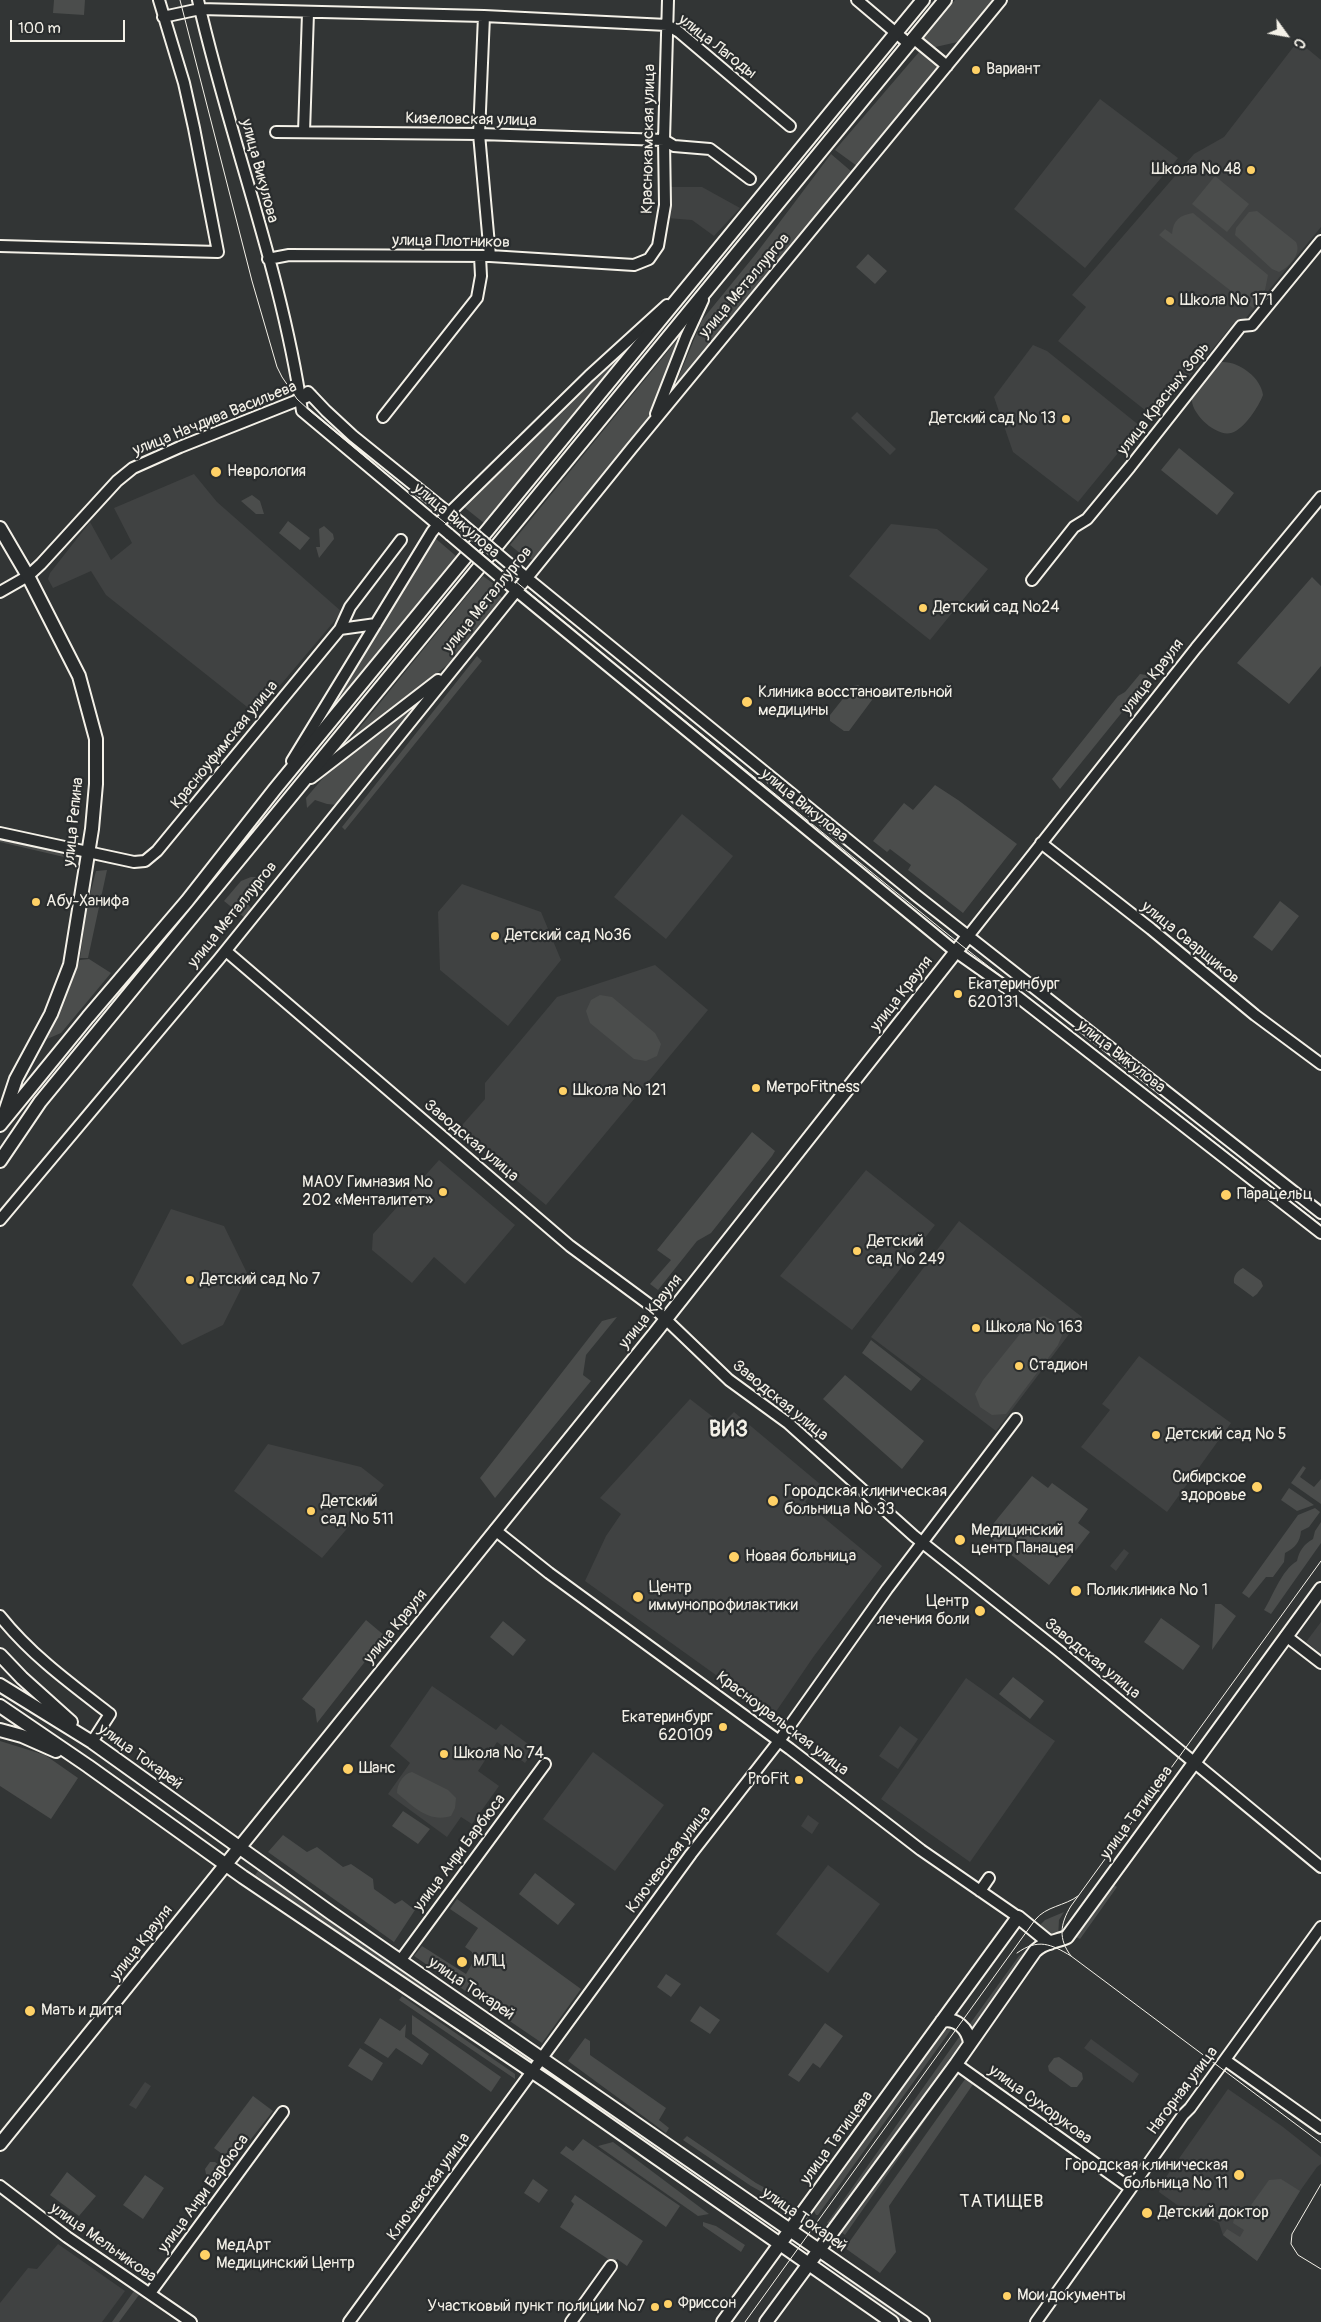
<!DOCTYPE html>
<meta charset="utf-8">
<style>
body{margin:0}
#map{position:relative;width:1321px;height:2322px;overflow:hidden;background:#323535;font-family:Pangolin,sans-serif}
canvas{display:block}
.north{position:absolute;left:1261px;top:10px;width:50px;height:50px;-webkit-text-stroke:4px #2a2d2e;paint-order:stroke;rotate:122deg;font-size:14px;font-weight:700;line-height:20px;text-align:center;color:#f4f1e8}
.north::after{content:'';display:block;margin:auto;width:18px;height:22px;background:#f4f1e8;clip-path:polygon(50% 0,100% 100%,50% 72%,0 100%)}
.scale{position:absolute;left:10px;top:20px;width:115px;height:22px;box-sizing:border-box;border:2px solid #f4f1e8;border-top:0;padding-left:6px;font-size:15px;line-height:18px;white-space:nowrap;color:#f4f1e8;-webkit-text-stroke:4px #2a2d2e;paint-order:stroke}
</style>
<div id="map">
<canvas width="1321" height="2322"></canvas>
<div class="north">С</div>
<div class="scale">100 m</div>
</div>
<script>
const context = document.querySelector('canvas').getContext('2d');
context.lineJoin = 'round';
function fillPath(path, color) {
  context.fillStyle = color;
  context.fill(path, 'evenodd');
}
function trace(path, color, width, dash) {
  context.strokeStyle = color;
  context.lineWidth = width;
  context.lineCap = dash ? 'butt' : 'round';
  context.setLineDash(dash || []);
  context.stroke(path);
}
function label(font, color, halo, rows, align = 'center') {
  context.font = font + ' Pangolin,sans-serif';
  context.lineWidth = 4.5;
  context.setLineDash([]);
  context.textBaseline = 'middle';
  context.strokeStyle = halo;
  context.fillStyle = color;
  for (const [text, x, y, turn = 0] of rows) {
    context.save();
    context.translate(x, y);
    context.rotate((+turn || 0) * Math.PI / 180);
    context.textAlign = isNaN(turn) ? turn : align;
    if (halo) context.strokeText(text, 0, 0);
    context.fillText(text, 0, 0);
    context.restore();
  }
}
fillPath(new Path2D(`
 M1298 41 1321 60V227L1245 319 1234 323 1155 418 1058 341 1086 307 1072 295 1194 154 1224 137Z
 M1100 99 1178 158 1085 268 1014 209Z
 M671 187H702L740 208 714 236 692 220 667 218Z
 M1033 345 1047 351 1140 426 1078 502 1013 452 994 397Z
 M857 412 896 449 890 455 851 418Z
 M194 474 217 502 342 612 256 714 106 595 91 571 53 588 48 579 50 573 90 522 111 560 132 543 114 508Z
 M891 524 937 529 988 569 930 640 849 576Z
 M682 814 733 856 666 939 614 897Z
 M462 884 541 912 561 960 508 1026 440 970 438 912Z
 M655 965 708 1010 546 1205 457 1131 485 1099V1083L557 997Z
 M439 1160 515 1225 465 1284 434 1257 412 1283 372 1250 373 1234Z
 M866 1170 935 1225 852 1330 780 1276Z
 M171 1209 224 1226 248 1275 223 1325 182 1345 132 1285Z
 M959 1221 1082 1317 996 1431 871 1337Z
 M1139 1356 1231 1423 1167 1512 1081 1447 1110 1410 1102 1404Z
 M690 1399 722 1424 734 1412 820 1484 805 1502 882 1566 814 1656 773 1716 585 1581 606 1536 621 1514 600 1498Z
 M268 1444 361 1467 384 1485 322 1558 234 1491Z
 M1124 1549 1129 1553 1116 1571 1110 1566Z
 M1321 1622V1654L1306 1642Z
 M966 1678 1055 1741 970 1862 881 1799Z
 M432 1686 496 1730 501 1724 535 1749 525 1763 497 1742 478 1771 499 1786 472 1824 461 1817 447 1837 388 1794 410 1763 390 1746Z
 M900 1726 918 1739 898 1769 879 1756Z
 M593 1752 664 1805 615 1871 543 1819Z
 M808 1815 819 1823 812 1834 801 1826Z
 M828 1865 880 1904 828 1973 776 1934Z
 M1091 2039 1139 2074 1133 2083 1084 2048Z
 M145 2082 151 2086 136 2109 129 2105Z
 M1228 2089 1283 2127 1321 2157V2164L1317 2167 1300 2191 1257 2261 1223 2235 1219 2223 1203 2216 1194 2217 1159 2192 1161 2184Z
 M58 2244 125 2291 102 2322H0V2303L28 2268 37 2269Z`), '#404242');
fillPath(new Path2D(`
 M54 0H85L84 15 53 13Z
 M955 0H995L962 41 931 48 921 40Z
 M919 52 937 67 857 166 835 150Z
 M831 154 852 172 844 185 670 398 702 320 755 255Z
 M1215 176 1249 204 1227 232 1192 204Z
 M1257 211 1296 242C1302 254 1289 267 1279 272L1272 269 1235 235 1236 228 1249 212Z
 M1193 213 1268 275 1265 290 1254 297 1258 302 1253 308 1159 235 1165 229 1172 234C1173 220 1180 215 1193 213Z
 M868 254 887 271 875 284 856 267Z
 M640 333 484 523 464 507 466 504Z
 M682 334 649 419 538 557 533 560 521 554 510 545Z
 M1223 362C1240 362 1261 378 1263 395 1259 406 1244 430 1231 433 1216 437 1190 413 1192 398 1193 390 1211 371 1217 363Z
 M1179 448 1234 493 1217 515 1161 470Z
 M252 495 260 501 264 514H256L241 501Z
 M288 521 310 538 300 550 279 533Z
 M324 526 333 534 334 539 319 558 316 547H320L319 529Z
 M435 538 456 556 314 731Z
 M483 576 498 587 499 595 504 599 456 658 340 752Z
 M1312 577 1321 586V666L1289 704 1237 663Z
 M477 656 482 661 345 830 342 827Z
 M1140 674 1146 675 1149 679 1060 789 1052 779 1118 696 1125 692Z
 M858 685 872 695V700L849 731H844L830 721V715L853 686Z
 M427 694 338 805 327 804 315 800 307 808 306 798 329 771Z
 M935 785 958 800 1017 844 963 913 908 870 911 865 890 849 887 852 873 841 904 803 913 810Z
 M0 837 61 852 64 857 0 842Z
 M107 870 88 958H80L87 906 96 871Z
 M251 877H263L262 882 246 902 251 908 245 918 224 901 241 881Z
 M1280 901 1299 916 1272 951 1253 937Z
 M89 959 111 973 61 1033 47 1039 80 960Z
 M600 995 612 997 655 1033 661 1044 657 1056 646 1061 634 1059 590 1023 586 1011 591 1000Z
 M752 1132 775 1151 772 1156 711 1233 697 1241 658 1290 650 1284 671 1260 657 1250Z
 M1243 1268 1261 1281 1263 1286 1257 1294 1253 1297 1234 1283C1233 1276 1237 1271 1243 1268Z
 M1044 1316 1056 1322 1062 1335 1058 1345 1006 1414 992 1415 980 1407 975 1394 983 1380 1032 1319Z
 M617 1317 586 1355 583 1375 591 1381 495 1498 480 1478 602 1321Z
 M871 1340 921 1379 911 1391 862 1353Z
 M845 1375 924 1441 902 1469 823 1399Z
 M1303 1466 1306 1468 1300 1477 1314 1487 1321 1479V1504L1291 1483Z
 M1032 1476 1048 1488 1052 1483 1088 1509 1078 1523 1090 1532 1049 1585 985 1534Z
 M1289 1488 1314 1505 1297 1511 1281 1500Z
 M1315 1508 1320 1512 1309 1527 1301 1531C1300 1542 1295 1548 1285 1553L1284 1562 1273 1577H1266L1249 1598 1242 1593 1298 1515Z
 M1321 1522V1543L1271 1614 1264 1610C1274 1594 1281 1571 1297 1561 1299 1551 1304 1544 1313 1539L1315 1531Z
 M1215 1604H1221L1236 1616 1212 1650Z
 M1161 1618 1200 1646 1183 1670 1144 1642Z
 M366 1620 385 1636 317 1723 315 1709 302 1699Z
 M503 1621 526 1640 513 1656 490 1637Z
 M1013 1677 1044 1701 1030 1719 999 1694Z
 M0 1741 45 1755 78 1778 51 1819 0 1786Z
 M412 1772 448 1790 456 1798 455 1808 451 1816C429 1823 414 1807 397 1793 397 1784 403 1774 412 1772Z
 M403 1811 430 1829 418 1844 392 1826Z
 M283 1835 307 1852 317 1847 343 1867 351 1864 373 1879 374 1889 395 1904 402 1900 415 1910 394 1942 268 1852Z
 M258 1871 526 2057 524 2060 255 1875Z
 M535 1873 575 1904 558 1925 519 1894Z
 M1112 1884 1117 1887 1080 1939 1074 1936Z
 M457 1899 581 1989 542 2043 414 1956 422 1946 466 1974 473 1962 472 1952 465 1947 478 1928 450 1909Z
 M1064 1912 1059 1920 1058 1938 1049 1934 1040 1925 1045 1920Z
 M1028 1949 973 2027 971 2028 969 2025 1019 1956Z
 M666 1974 681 1984 671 1997 657 1987Z
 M402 1996 515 2074V2079L399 2000Z
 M700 2006 720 2020 710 2034 690 2021Z
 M412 2015 501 2077 491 2092 412 2034Z
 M380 2018 400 2031 406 2024 405 2037 429 2054 422 2065 396 2048 388 2058 364 2043Z
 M825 2023 843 2036 820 2068 813 2063 799 2082 788 2075Z
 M953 2027 818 2215H816L814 2211 944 2031Z
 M962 2033 961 2043 831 2223H827Z
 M585 2038 590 2041V2055L666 2108 659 2120 669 2128 666 2133 568 2061Z
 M360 2048 383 2063 372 2081 348 2066Z
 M1059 2057 1082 2073 1083 2079 1077 2087H1071L1049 2071 1048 2066 1054 2058Z
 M953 2075H957L845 2235 841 2232Z
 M968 2075 976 2080 889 2206 896 2252 880 2273 845 2248Z
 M562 2083 766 2224 765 2227 560 2086Z
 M253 2096 273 2111 233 2162 214 2148Z
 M687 2136 756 2183 784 2198 782 2203 751 2186 683 2140Z
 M583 2139 680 2206 666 2227 560 2153 566 2146 573 2151Z
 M613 2142 709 2214 698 2216 598 2146Z
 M210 2162H215L227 2171 218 2183 206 2174 205 2169Z
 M67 2172 96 2196 79 2216 50 2195Z
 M145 2175 164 2188 143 2219 123 2205Z
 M533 2179 548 2190 539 2203 524 2193Z
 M1281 2179 1300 2191 1257 2261 1223 2235 1227 2229 1240 2237 1244 2230 1233 2223 1234 2219H1241L1269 2180Z
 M575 2195 643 2241 627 2266 617 2259 614 2263 560 2227 574 2204 571 2201Z
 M703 2222 716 2226 745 2245 741 2252 703 2226Z
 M843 2276 911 2322H904L841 2280Z
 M134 2291 139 2295 119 2322H112Z`), '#4b4d4c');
const minor = new Path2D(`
 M198 0C229 137 282 272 302 411L450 535
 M857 0 909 44
 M484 16 479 134 490 256
 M163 17 200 9 484 16 667 25 679 32 790 126
 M913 38 947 66
 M276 132 479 134 664 140 674 146 710 149 750 179
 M304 132 308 13
 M0 246 218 252 194 128 184 83 159 0
 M268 259 289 255 490 256 634 265 649 259 658 246 665 205 664 140 668 0
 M308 392 326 411 353 436 461 523
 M656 414 686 337 703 300
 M383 417 477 298 481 276 480 256
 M512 566 917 896 1321 1213
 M502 579 956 952 1000 983 1321 1233
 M1032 580 1074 527 1087 519 1130 467 1241 326 1252 325 1321 241
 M0 592 28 576 41 564 117 481 133 468 180 447 311 395
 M340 629 350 607 401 540
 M292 761 432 532 441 521 589 376 667 305
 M311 778 438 680
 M0 833 134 862 145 861 157 851 340 629 376 624
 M1041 843 1151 929 1255 1015 1321 1064
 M969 935 1196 648 1321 497
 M226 951 570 1246 654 1308 729 1380 788 1423 914 1536 1059 1651 1321 1867
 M0 1220 219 959 631 449 1001 0
 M495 1530 549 1573 790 1749 921 1850 1018 1917
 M0 1616C31 1655 71 1684 110 1714L92 1742
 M1286 1636 1321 1663
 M980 1891 989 1878
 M400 1961 545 1764
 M1225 2060 1321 2128
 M956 2064 1130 2188
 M0 2186 67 2237 191 2322
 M150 2293 283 2112
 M349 2322 691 1854 779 1741 887 1589 1016 1419
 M571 2322 611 2266
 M1036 2322 1183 2115 1190 2108 1321 1927`);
const major = new Path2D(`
 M0 528 28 576 79 676 96 739V784L92 829 70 965 51 1014 16 1079 4 1115
 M0 1125 88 1017 187 901 275 789 923 0
 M0 1161 40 1102 945 0
 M0 1655 22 1678 71 1722
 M0 1685 92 1742 331 1913 923 2322
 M0 1706 88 1766 243 1877 549 2083 892 2322
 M0 1730 22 1736 56 1751
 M942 2021C956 2017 968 2029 970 2043
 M0 2144 655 1333 969 935
 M723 2322 1018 1917 1050 1943
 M766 2322 956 2064 1035 1951C1044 1942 1055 1942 1067 1937L1321 1589`);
trace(minor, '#f4f1e8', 14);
trace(major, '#f4f1e8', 16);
trace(minor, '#2a2d2e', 10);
trace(major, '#2a2d2e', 12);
trace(new Path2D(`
 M180 0 252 281 277 367 282 377 297 399 310 411 620 668 961 945 1321 1225
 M1017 1953C1038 1938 1051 1944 1071 1956L1321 2143
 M1071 1956C1058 1939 1060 1924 1071 1906L1321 1561
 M1321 2184 1292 2234 1291 2244 1298 2255 1321 2269
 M745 2322 1035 1920C1046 1906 1065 1906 1078 1896`), '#f4f1e8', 1);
const minorBridge = new Path2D(`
 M461 523 512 566
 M450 535 502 579`);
trace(minorBridge, '#f4f1e8', 14, []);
trace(minorBridge, '#2a2d2e', 10);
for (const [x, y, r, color] of [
 [976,70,5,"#ffd166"],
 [1251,170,5,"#ffd166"],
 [1170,301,5,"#ffd166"],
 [1066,419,5,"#ffd166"],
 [216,472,6,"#ffd166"],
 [923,608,5,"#ffd166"],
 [747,702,6,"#ffd166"],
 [36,902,5,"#ffd166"],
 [495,936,5,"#ffd166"],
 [958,994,5,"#ffd166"],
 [756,1088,5,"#ffd166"],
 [563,1091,5,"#ffd166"],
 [443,1192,5,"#ffd166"],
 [1226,1195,6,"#ffd166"],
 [857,1251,5,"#ffd166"],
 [190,1280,5,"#ffd166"],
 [976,1328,5,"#ffd166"],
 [1019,1366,5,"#ffd166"],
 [1156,1435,5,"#ffd166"],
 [1257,1487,6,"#ffd166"],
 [773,1501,6,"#ffd166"],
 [311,1511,5,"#ffd166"],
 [960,1540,6,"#ffd166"],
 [734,1557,6,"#ffd166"],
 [1076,1591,6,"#ffd166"],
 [638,1597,6,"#ffd166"],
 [980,1611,6,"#ffd166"],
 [723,1727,5,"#ffd166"],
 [444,1754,5,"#ffd166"],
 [348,1769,6,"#ffd166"],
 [799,1780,5,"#ffd166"],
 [462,1962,6,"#ffd166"],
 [30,2011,6,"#ffd166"],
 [1239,2175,6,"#ffd166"],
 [1147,2213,6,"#ffd166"],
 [205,2255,6,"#ffd166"],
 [1007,2296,5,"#ffd166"],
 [668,2304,5,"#ffd166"],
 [655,2307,5,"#ffd166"]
]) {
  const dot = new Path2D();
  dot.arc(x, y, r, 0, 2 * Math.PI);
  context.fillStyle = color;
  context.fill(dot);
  trace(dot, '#2a2d2e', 2);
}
label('16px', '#f4f1e8', '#2a2d2e', [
 ["улица Лагоды",717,47,38],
 ["Кизеловская улица",471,120,1],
 ["Краснокамская улица",649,139,-89],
 ["улица Викулова",259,171,75],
 ["улица Плотников",451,242,1],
 ["улица Металлургов",745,286,-50],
 ["улица Красных Зорь",1164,399,-52],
 ["улица Начдива Васильева",215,419,-22],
 ["улица Викулова",456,521,40],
 ["улица Металлургов",488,600,-51],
 ["улица Крауля",1153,677,-52],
 ["Красноуфимская улица",225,745,-51],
 ["улица Викулова",804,806,39],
 ["улица Репина",74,822,-84],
 ["улица Металлургов",233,915,-51],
 ["улица Сварщиков",1190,943,39],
 ["улица Крауля",902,994,-52],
 ["улица Викулова",1121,1057,38],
 ["Заводская улица",471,1141,40],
 ["улица Крауля",651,1312,-51],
 ["Заводская улица",780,1401,39],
 ["улица Крауля",396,1627,-51],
 ["Заводская улица",1092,1659,39],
 ["Красноуральская улица",782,1724,37],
 ["улица Токарей",140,1757,36],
 ["улица Татищева",1137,1813,-54],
 ["улица Анри Барбюса",460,1853,-53],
 ["Ключевская улица",669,1860,-53],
 ["улица Крауля",142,1943,-52],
 ["улица Токарей",471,1989,34],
 ["Нагорная улица",1183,2091,-53],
 ["улица Сухорукова",1040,2105,36],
 ["улица Татищева",837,2138,-54],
 ["Ключевская улица",429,2187,-54],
 ["улица Анри Барбюса",204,2194,-54],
 ["улица Токарей",804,2220,35],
 ["улица Мельникова",103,2243,35]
]);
label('16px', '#f4f1e8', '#2a2d2e', [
 ["Вариант",986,70],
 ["Школа № 48",1241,170,"right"],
 ["Школа № 171",1180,301],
 ["Детский сад № 13",1056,419,"right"],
 ["Неврология",227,472],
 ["Детский сад №24",933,608],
 ["Клиника восстановительной",758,693],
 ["медицины",758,711],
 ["Абу-Ханифа",46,902],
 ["Детский сад №36",505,936],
 ["Екатеринбург",968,985],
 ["620131",968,1003],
 ["МетроFitness",766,1088],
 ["Школа № 121",573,1091],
 ["МАОУ Гимназия №",433,1183,"right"],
 ["202 «Менталитет»",433,1201,"right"],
 ["Парацельц",1237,1195],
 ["Детский",867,1242],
 ["сад № 249",867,1260],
 ["Детский сад № 7",200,1280],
 ["Школа № 163",986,1328],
 ["Стадион",1029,1366],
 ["Детский сад № 5",1166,1435],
 ["Сибирское",1246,1478,"right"],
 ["здоровье",1246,1496,"right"],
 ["Городская клиническая",784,1492],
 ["больница № 33",784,1510],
 ["Детский",321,1502],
 ["сад № 511",321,1520],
 ["Медицинский",971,1531],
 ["центр Панацея",971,1549],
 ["Новая больница",745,1557],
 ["Центр",649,1588],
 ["иммунопрофилактики",649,1606],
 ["Поликлиника № 1",1087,1591],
 ["Центр",969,1602,"right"],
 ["лечения боли",969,1620,"right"],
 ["Екатеринбург",713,1718,"right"],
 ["620109",713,1736,"right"],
 ["Школа № 74",454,1754],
 ["Шанс",359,1769],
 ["ProFit",789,1780,"right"],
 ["МЛЦ",473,1962],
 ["Мать и дитя",41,2011],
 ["Городская клиническая",1228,2166,"right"],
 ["больница № 11",1228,2184,"right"],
 ["Детский доктор",1158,2213],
 ["МедАрт",216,2246],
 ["Медицинский Центр",216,2264],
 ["Мои документы",1017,2296],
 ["Фриссон",678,2304],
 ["Участковый пункт полиции №7",645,2307,"right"]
], 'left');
context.letterSpacing = '1px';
label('18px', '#f4f1e8', '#2a2d2e', [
 ["ТАТИЩЕВ",1002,2202]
]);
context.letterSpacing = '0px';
context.letterSpacing = '1px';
label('bold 21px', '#f4f1e8', '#2a2d2e', [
 ["ВИЗ",729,1431]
]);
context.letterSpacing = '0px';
</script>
